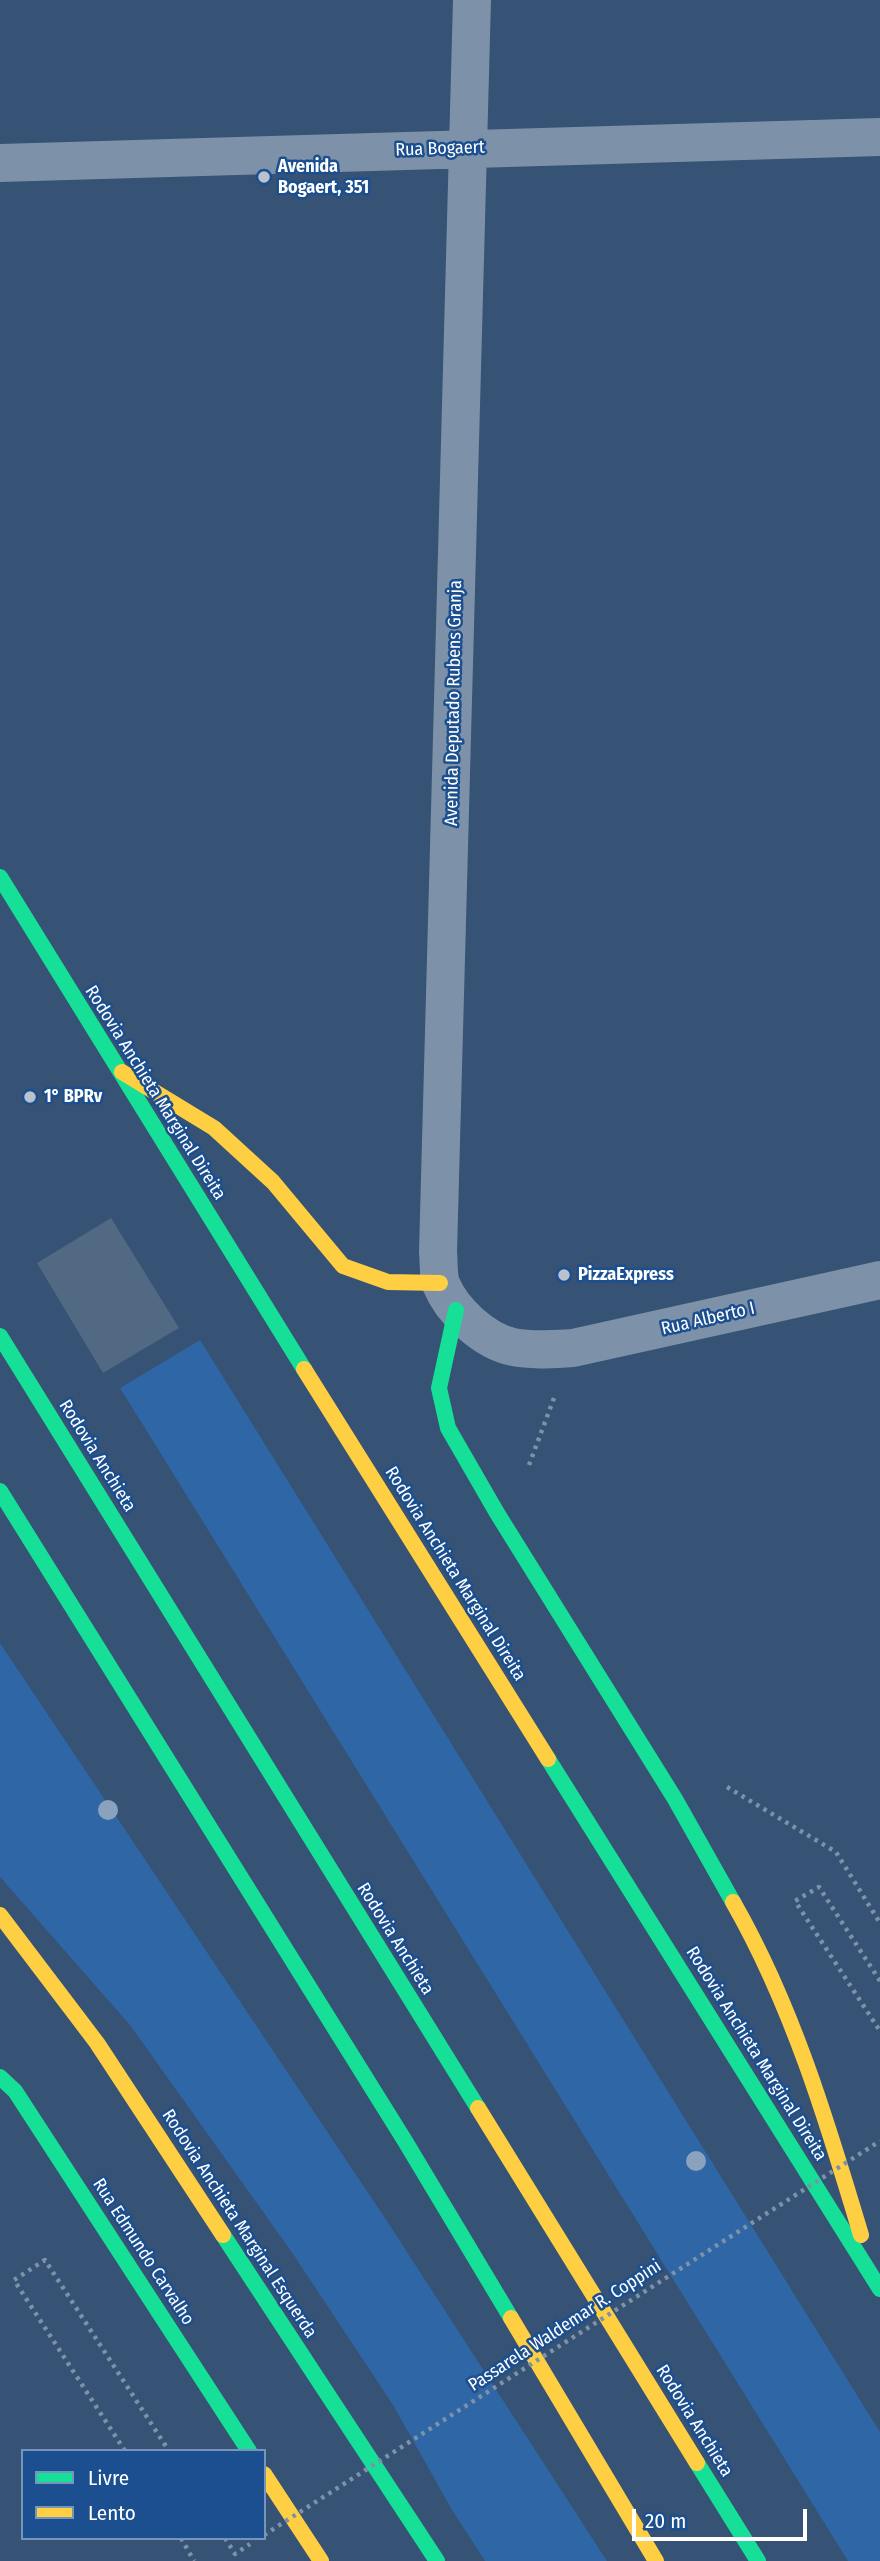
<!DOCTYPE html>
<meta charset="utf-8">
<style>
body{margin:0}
#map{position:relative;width:880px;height:2561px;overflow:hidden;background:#365274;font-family:"Fira Sans Condensed",sans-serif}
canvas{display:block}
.legend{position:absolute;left:21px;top:2449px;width:245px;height:91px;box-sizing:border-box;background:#1b4f8f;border:2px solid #7695bc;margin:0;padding:9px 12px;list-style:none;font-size:21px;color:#fff}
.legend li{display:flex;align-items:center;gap:14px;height:35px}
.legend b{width:35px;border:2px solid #7695bc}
.scale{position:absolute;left:632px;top:2509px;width:175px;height:32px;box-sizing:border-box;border:4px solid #fff;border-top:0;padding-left:9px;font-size:21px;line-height:24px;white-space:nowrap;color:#fff;-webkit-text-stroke:5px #1b4f8f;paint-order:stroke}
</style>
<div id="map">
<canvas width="880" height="2561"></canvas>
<ul class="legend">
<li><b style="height:9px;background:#16e098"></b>Livre</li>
<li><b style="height:9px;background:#ffcf43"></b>Lento</li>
</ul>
<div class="scale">20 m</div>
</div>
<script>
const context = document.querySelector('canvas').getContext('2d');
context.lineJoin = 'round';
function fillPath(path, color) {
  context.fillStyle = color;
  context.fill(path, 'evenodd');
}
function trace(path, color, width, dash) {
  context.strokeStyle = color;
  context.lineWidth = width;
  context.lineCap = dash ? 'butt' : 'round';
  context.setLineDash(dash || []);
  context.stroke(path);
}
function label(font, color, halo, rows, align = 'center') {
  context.font = font + ' "Fira Sans Condensed",sans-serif';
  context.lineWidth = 5;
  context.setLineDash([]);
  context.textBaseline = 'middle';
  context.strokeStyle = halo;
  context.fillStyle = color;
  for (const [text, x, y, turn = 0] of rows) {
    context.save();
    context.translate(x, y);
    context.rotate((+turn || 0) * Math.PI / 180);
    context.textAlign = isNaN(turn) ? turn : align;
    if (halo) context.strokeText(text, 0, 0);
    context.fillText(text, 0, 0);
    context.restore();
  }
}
fillPath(new Path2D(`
 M200 1340 880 2432V2561H848L120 1388Z
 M0 1643 387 2221 607 2561H485L452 2510 393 2405 293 2254 130 2025 0 1877Z`), '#2f66a5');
fillPath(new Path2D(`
 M111 1218 179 1328 103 1373 37 1263Z`), '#526984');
trace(new Path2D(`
 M529 1465 554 1398
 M727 1787 836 1852 880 1923
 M880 1981 819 1887 795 1901 880 2031
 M125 2451 14 2280 45 2260 169 2451
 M181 2538 194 2561
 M225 2538 235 2554 250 2544`), '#7d92a8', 4.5, [3.5, 5]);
trace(new Path2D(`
 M472 0 438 1252C439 1262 438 1275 441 1284 452 1311 484 1341 513 1347 533 1351 554 1349 573 1348L880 1280
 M0 163 880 137`), '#7d92a8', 38);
trace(new Path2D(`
 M0 877 304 1369
 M456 1310 439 1388 448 1428 497 1513 675 1799 733 1902
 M0 1336 478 2108
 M0 1491 405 2141 511 2318
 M548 1759 880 2289
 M0 2077 15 2091 249 2451
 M223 2235 437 2561
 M697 2463 758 2561`), '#16e098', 16);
trace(new Path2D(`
 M122 1072 214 1128 273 1182 343 1266 388 1282 440 1283
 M304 1369 548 1759
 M733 1902C792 2005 827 2121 861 2235
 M0 1915 97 2043 223 2235
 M478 2108 697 2463
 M511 2318 656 2561
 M264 2474 321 2561`), '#ffcf43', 16);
trace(new Path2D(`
 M264 2535 880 2141`), '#7d92a8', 4.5, [3.5, 5]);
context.fillStyle = '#8aa2be';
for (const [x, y] of [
 [108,1810],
 [696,2161]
]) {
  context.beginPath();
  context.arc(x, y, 10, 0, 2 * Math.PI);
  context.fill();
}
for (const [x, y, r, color] of [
 [264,177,7,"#b9c2ce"],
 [30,1097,7,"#b9c2ce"],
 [564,1275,7,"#b9c2ce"]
]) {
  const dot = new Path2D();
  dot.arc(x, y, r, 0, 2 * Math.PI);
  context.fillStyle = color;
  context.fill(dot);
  trace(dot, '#1b4f8f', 2.5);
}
label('18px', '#fff', '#1b4f8f', [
 ["Rua Bogaert",440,149,-2],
 ["Avenida Deputado Rubens Granja",454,703,-89],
 ["Rodovia Anchieta Marginal Direita",155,1093,58],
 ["Rua Alberto I",708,1319,-13],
 ["Rodovia Anchieta",97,1456,58],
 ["Rodovia Anchieta Marginal Direita",455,1574,58],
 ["Rodovia Anchieta",395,1939,58],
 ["Rodovia Anchieta Marginal Direita",756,2054,58],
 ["Rodovia Anchieta Marginal Esquerda",239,2224,57],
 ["Rua Edmundo Carvalho",143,2252,57],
 ["Passarela Waldemar R. Coppini",565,2326,-33],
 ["Rodovia Anchieta",694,2421,58]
]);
label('bold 18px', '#fff', '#1b4f8f', [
 ["Avenida",278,167],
 ["Bogaert, 351",278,188],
 ["1° BPRv",44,1097],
 ["PizzaExpress",578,1275]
], 'left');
</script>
